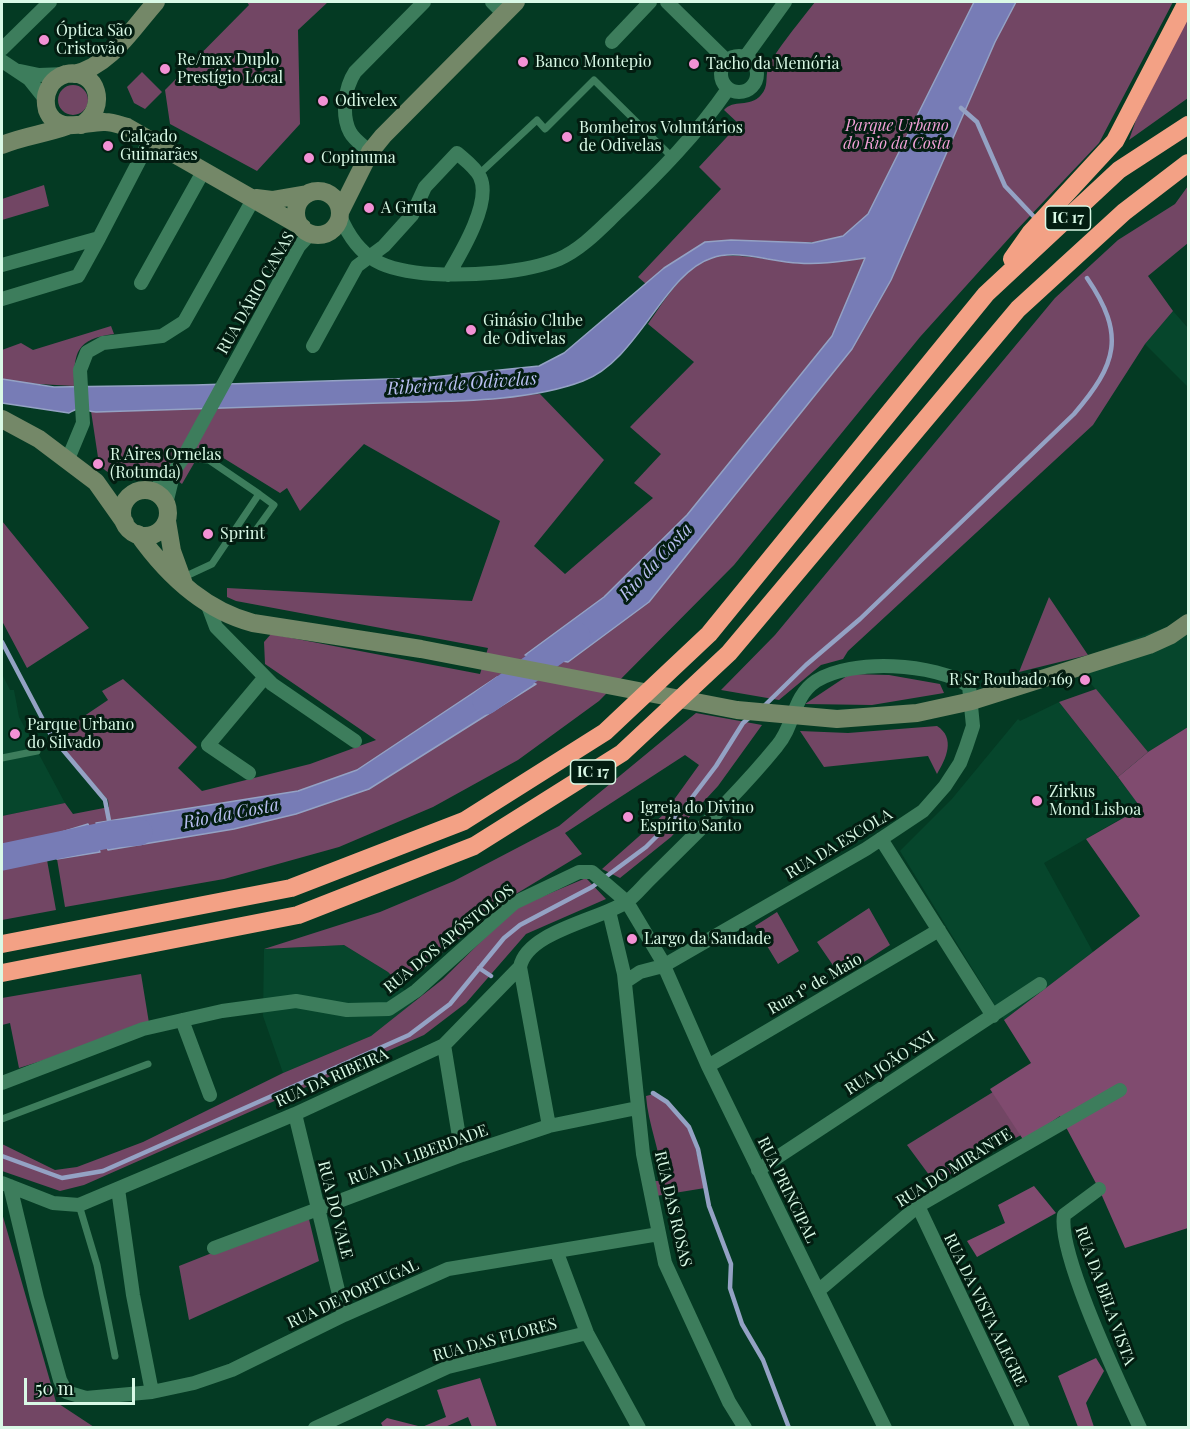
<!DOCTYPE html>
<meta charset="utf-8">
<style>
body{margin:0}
#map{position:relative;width:1190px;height:1429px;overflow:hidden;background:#043a23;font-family:"Playfair Display",serif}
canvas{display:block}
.frame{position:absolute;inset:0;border:3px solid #d9f9e6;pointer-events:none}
.scale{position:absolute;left:24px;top:1378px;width:111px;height:27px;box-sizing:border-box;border:3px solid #d9f9e6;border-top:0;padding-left:8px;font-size:18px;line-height:21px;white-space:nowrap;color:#d9f9e6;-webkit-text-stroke:4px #031d11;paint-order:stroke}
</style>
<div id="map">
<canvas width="1190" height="1429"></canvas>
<div class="frame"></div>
<div class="scale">50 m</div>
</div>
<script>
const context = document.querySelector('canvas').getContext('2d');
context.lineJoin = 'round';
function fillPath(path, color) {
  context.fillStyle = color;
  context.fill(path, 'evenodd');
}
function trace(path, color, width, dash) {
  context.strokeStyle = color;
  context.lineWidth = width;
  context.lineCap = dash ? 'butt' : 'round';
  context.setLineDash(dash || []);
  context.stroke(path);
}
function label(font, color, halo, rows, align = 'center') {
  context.font = font + ' "Playfair Display",serif';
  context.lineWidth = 6;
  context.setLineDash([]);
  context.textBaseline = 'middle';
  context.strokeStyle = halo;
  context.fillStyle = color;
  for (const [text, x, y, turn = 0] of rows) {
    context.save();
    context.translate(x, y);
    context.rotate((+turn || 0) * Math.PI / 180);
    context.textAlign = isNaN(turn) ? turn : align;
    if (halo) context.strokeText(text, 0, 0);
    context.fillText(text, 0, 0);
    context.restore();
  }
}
fillPath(new Path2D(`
 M1173 311 1188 328V387L1145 344Z
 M1188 612V727L1148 752 1072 661 1175 624Z
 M2 674 10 690H14L19 717 65 803 2 816Z
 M1059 702 1141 807 1044 863 1093 952 1004 1020 900 851 951 800 1018 719 1020 721Z
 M344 945 388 972 415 1002 371 1036 283 1073 263 1016 264 949Z`), '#06462c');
fillPath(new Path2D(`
 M247 2H328L298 30 300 124 257 171 170 124 165 90 249 5Z
 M815 2H1173L1099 143 1011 236 920 337 734 565 599 701 518 760 433 807 339 847 224 879 65 907 57 859 81 855 77 828 2 846V816L65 803 73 814 109 807 108 800 53 737 108 700 102 691 123 679 197 747 178 768 202 791 310 764 376 740 265 664 264 642 271 634 480 674 488 648 236 601 227 597V588L472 601 500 521 364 444 300 511 287 488 280 493 204 446 182 484 161 468C143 482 114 483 99 464L91 411 426 401 540 394 604 460 534 546 565 574 653 498 634 483 661 454 630 427 694 362 648 324C664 301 684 267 712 258 731 251 789 263 814 264L817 242 757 243 731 240 664 268 646 284 638 277 721 189 699 167 739 124 724 110C733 99 750 108 761 95 769 86 765 78 768 68 772 55 805 15 815 2Z
 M1188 17V98L1129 140 1136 120Z
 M142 72 162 92 145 109 134 103 127 87Z
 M58 100a15 15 0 1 1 30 0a15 15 0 1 1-30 0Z
 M44 185 49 206 2 220V199Z
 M1188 186V243L1148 276 1173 311 1145 344 1093 425 848 651 843 659 821 665 779 700 721 690 775 635 1055 298 1118 240 1175 204Z
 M111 326 114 334C76 339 74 352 74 386L21 383 2 379V350L21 343 33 350Z
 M2 521 89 628 27 668 2 621Z
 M1049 597 1088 655 1019 672Z
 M850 674 889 675 940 684 944 693 872 705 805 704Z
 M1096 689 1148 752 1118 777 1059 702Z
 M696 713 762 725 718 786 671 837 620 878 602 869 663 815 699 765 685 755 565 833 582 854 506 900 402 986 388 972 344 945 264 949 380 912 454 881 559 826Z
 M937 726C956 738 946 759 937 774L928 756 824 767 800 731 848 733Z
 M47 860 56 910 2 920V868Z
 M586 878 606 899 526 934 466 1003 424 1035 84 1185 60 1191 2 1171V1144L55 1170 77 1167 143 1142 283 1073 371 1036 443 979 515 908Z
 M869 908 890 945 841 977 817 942Z
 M777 912 799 951 778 964 755 926Z
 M141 974 149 1023 92 1045 19 1068 10 1023 2 1025V998Z
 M993 1092 1021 1135 935 1183 907 1145Z
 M654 1094C698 1123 693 1142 705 1188L656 1196 655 1181H662C661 1151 648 1125 646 1096Z
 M2 1213 56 1402 94 1427H2Z
 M308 1215 319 1261 189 1320 179 1266Z`), '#724664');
fillPath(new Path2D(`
 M1188 727V1228L1125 1248 1099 1189 1060 1116 1024 1141 990 1089 1031 1063 1004 1020 1140 916 1086 839 1141 808 1118 777 1148 752Z
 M1034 1186 1056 1213 977 1257 967 1241 1005 1223 998 1205Z
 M1096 1358 1104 1371 1086 1403 1094 1427H1078L1058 1376Z
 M480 1378 497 1427H472L468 1417 445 1427H383L381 1423 387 1418 422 1427 446 1417 437 1390Z`), '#804b6f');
const water = new Path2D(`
 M974 2H1016L995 42 891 280 852 349 649 602 568 662 525 655 604 597 687 515 832 336 865 258C843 261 820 265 798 263 772 262 737 249 712 258 664 273 638 361 583 381 526 403 443 401 381 403 286 406 191 409 96 412 84 411 81 405 69 413L2 403V379L54 387 195 385 422 378 539 366 564 353 664 268 705 242 731 240 812 243 843 236 868 214Z
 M497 677 536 684 369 789 296 814 234 829 108 850 96 823 298 791 357 770Z
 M88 824 100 852 57 859 52 835Z
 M43 837 47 860 2 868V846Z`);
fillPath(water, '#777cb6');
trace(water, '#94a2c4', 1.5);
trace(new Path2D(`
 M961 108 977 122 1005 186 1037 220
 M2 642 52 737 105 800 110 826
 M762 708 806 665 860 619 1074 414C1117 364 1126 335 1087 278
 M479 968 491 976
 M653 1093 667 1102 689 1127 698 1149 709 1206 731 1264 730 1288 742 1324 763 1360 789 1428
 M2 1156 62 1178 103 1171 409 1035 450 1004 504 938 520 925 592 887 646 847 681 812 716 766 743 723 750 717`), '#94a2c4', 4.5);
trace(new Path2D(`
 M486 701 577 636
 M2 857 112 834 139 832`), '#777cb6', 27);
trace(new Path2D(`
 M479 174 537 120 545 129 594 80 673 158
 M183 458 209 460 259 494 212 564 184 577
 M236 528 251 537 274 505 259 494
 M2 758 37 751
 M2 1119 148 1064
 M79 1205 97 1265 115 1356`), '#3d7d5c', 7);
trace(new Path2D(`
 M492 2 504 14
 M667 2 726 60
 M612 42 650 2
 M2 49 50 2
 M721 74a18 18 0 1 1 36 0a18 18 0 1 1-36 0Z
 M746 56 785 2
 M2 61 29 79 45 99
 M20 71 39 75 65 74
 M370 152C364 146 354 140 350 132 341 115 345 87 355 72L424 2
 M340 216C359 261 385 271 433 274 469 276 525 273 559 259 582 249 601 228 619 211 659 173 697 134 728 89
 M2 265 99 238 150 140
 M141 283 204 170
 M2 299 78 276 99 238
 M313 346 357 266 384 246 412 215 425 187 457 153C465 160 476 168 480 177 492 202 461 253 448 275
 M68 459 83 423 80 370 87 352 103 343 162 336 184 322 254 198
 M153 491 174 471 183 458 299 246 311 233
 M166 504 174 471
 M207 603 216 627 272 684 355 741
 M249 773 208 745 265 677
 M881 839 993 1016
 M609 911 624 974 643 1154 665 1263 729 1402 745 1428
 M520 967 549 1126
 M182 1020 210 1095
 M444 1045 462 1155
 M708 1066 939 930
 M2 1083 143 1029 222 1011 296 1001 347 1010 389 1009 416 991 514 903 579 872H592L627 902 661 959 708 1066 885 1428
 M295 1114 344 1315
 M758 1170 1040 984
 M2 1183 53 1203 79 1205 295 1114 444 1045 520 967C527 932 597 920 625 903 634 897 641 888 648 881 692 837 738 794 777 746 795 725 792 697 816 681 852 658 935 663 969 686L973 726 966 747 960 763 945 786 923 811 866 849 663 966 640 972 625 982
 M10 1186 37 1298 60 1380 66 1392 86 1398 152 1392 194 1383 232 1370 344 1315 448 1269 659 1234
 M118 1189 133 1295 152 1392
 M1099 1189 1064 1215C1057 1253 1121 1386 1140 1428
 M918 1206 1023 1428
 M214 1248 462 1155 549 1126 637 1108
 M557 1253 587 1333 639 1428
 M818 1291 918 1206 1120 1090
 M315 1428 448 1367 587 1333`), '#3d7d5c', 14);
trace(new Path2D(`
 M74 74C110 66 132 29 156 2
 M81 125C109 109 98 68 66 74 59 76 52 81 49 88 45 95 45 102 47 110 57 136 85 121 105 122 113 122 120 125 127 127L302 227
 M2 145C23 136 45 134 67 126
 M296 213a22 22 0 1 1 44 0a22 22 0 1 1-44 0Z
 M256 198 272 200 307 194
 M340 212 370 152 383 136 516 2
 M2 419 39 439 96 482 125 523
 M122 513a23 23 0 1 1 46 0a23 23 0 1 1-46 0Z
 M167 521 172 551 184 584
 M138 534C167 575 204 610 253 623L421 649 737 710 837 719 917 713 972 701 1149 645 1171 635 1188 623`), '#748868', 18);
trace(new Path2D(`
 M1012 259 1031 232 1115 141 1187 2
 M2 944 291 888 464 821 605 732 709 634 986 294 1119 170 1188 125
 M2 973 298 915 474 846 622 753 729 653 1018 309 1124 212 1188 163`), '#f3a185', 18);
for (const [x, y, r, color] of [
 [44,40,6,"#f391d5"],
 [523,62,6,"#f391d5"],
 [694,64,6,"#f391d5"],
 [165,69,6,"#f391d5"],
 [323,101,6,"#f391d5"],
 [567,137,6,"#f391d5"],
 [108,146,6,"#f391d5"],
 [309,158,6,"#f391d5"],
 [369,208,6,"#f391d5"],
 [471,330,6,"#f391d5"],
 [98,464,6,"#f391d5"],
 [208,534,6,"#f391d5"],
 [1085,680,6,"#f391d5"],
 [15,734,6,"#f391d5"],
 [1037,801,6,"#f391d5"],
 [628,817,6,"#f391d5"],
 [632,939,6,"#f391d5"]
]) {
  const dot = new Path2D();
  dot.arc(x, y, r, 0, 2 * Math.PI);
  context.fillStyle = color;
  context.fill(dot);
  trace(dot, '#031d11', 2);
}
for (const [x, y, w] of [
 [1068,218,45],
 [593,772,45]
]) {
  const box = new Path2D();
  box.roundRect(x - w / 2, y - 12, w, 24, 4.5);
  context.fillStyle = '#031d11';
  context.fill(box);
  trace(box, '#d9f9e6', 1.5);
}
label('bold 15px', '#d9f9e6', null, [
 ["IC 17",1068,218],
 ["IC 17",593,772]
]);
label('16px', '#d9f9e6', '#031d11', [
 ["Óptica São",56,31],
 ["Cristovão",56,49],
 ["Re/max Duplo",177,60],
 ["Prestígio Local",177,78],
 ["Banco Montepio",535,62],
 ["Tacho da Memória",706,64],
 ["Odivelex",335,101],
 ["Bombeiros Voluntários",579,128],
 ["de Odivelas",579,146],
 ["Calçado",120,137],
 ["Guimarães",120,155],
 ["Copinuma",321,158],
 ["A Gruta",381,208],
 ["Ginásio Clube",483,321],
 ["de Odivelas",483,339],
 ["R Aires Ornelas",110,455],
 ["(Rotunda)",110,473],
 ["Sprint",220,534],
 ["R Sr Roubado 169",1073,680,"right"],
 ["Parque Urbano",27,725],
 ["do Silvado",27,743],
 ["Zirkus",1049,792],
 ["Mond Lisboa",1049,810],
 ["Igreja do Divino",640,808],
 ["Espírito Santo",640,826],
 ["Largo da Saudade",644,939]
], 'left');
label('italic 16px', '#f2a1d8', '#031d11', [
 ["Parque Urbano",897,126],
 ["do Rio da Costa",897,144]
]);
label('16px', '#d9f9e6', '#031d11', [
 ["RUA DÁRIO CANAS",256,293,-60],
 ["RUA DA ESCOLA",839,844,-31],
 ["RUA DOS APÓSTOLOS",449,939,-39],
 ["Rua 1º de Maio",815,984,-30],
 ["RUA JOÃO XXI",890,1063,-33],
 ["RUA DA RIBEIRA",332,1078,-24],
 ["RUA DA LIBERDADE",418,1155,-20],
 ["RUA DO MIRANTE",954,1168,-32],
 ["RUA PRINCIPAL",787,1190,64],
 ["RUA DAS ROSAS",673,1209,77],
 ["RUA DO VALE",335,1210,76],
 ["RUA DE PORTUGAL",353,1294,-25],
 ["RUA DA BELA VISTA",1105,1296,70],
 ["RUA DA VISTA ALEGRE",985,1310,64],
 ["RUA DAS FLORES",495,1340,-15]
]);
label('italic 18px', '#bac0f2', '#031d11', [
 ["Ribeira de Odivelas",462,384,-4],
 ["Rio da Costa",656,562,-47],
 ["Rio da Costa",231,814,-11]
]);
</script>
